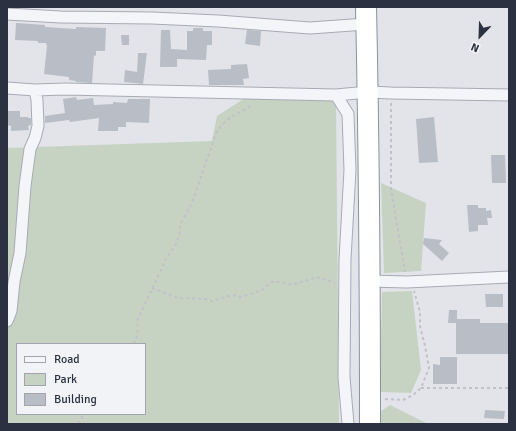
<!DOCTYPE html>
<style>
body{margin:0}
#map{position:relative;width:516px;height:431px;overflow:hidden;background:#e2e4e9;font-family:Signika,sans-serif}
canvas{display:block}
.frame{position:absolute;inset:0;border:8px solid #2b3140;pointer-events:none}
.legend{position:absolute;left:16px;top:343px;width:130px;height:72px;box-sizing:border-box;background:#f1f3f7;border:1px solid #a2a5ae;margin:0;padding:5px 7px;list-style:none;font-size:12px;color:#2b3140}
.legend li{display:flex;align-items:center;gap:8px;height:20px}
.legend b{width:20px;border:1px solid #a2a5ae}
.north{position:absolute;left:460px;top:16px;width:40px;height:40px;-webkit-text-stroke:3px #f1f3f7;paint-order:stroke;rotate:203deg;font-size:11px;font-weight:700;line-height:16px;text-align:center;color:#2b3140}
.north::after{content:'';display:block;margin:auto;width:14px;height:18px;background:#2b3140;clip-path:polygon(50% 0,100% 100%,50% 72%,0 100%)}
</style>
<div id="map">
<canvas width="516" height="431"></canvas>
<div class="frame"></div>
<ul class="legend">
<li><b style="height:5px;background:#f4f5f8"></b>Road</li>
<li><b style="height:11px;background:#c6d3c3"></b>Park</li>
<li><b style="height:11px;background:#b9bdc6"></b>Building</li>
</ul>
<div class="north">N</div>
</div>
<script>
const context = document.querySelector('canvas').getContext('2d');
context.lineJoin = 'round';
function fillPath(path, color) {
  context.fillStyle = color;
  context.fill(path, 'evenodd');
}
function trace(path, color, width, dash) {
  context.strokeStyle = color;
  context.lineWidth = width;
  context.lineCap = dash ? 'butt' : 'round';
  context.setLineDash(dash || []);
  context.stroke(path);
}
fillPath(new Path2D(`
 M245 98 336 101 339 424H7V148L212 141 217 116ZM17 344H145V414H17Z
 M381 183 426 203 421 271 384 273Z
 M412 291 421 370 411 393 380 392 382 292Z
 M390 405 428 424H380V412Z`), '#c6d3c3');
fillPath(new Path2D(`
 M16 23 45 25V27L76 29V27L106 28 105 51H96V56L94 55 92 83 76 82V81L69 80V77L44 74 47 46 46 43H38V41L15 40Z
 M193 28H203V31H212V45H207L206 60 177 59V67H160L161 30H170L171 49 187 50V31H193Z
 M247 30 261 31 260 46 245 44Z
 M121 35H129V45H122Z
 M138 53H147L143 84 124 82 125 70 137 72Z
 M247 64 249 78 243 79 244 85H209L208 70 231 69V65Z
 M76 97 77 100 93 98 94 105 113 104V102L127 103 128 99H150L149 123 126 122V127H118V131H98L99 118 70 122 69 120 45 123V116L65 113 63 99Z
 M7 111H20V117H28V118H31V125L28 126 29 130 11 131V126L7 125Z
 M434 117 438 162 419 163 416 119Z
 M491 155H505L506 183H492Z
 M467 205H478V208H486V211L491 210 492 218H487L488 225H478V231L469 232Z
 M424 238 442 240 439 244 449 253 442 261 423 244Z
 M485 294H503V307H486Z
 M449 310H457V319H480V323H509V354H456V323H448Z
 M440 357H457V384H433V364L440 365Z
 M485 410 505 411 504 419 484 418Z`), '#b9bdc6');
const street = new Path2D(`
 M7 14 61 17 152 18 218 21 310 28 366 24
 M7 88 35 90 65 89 336 95 368 92 391 93 509 95
 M336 95 348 114 350 170 345 259 344 377 348 424
 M370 281 407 282 509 277
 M7 321 11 311 14 282 20 253 25 186 30 149 35 138 38 126 37 100 35 90`);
const highway = new Path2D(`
 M366 7C369 146 370 285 370 424`);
trace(street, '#a7abb3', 13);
trace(highway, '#8a919f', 22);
trace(new Path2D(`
 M391 103V189L405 272
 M152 288 178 298 204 299 212 301 233 295 240 297 254 293 262 290 271 282H280L292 285 317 277 335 283
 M134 344C138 336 138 330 137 321L166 259 176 244 179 236 181 223 192 203 216 133C220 127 225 121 231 117 239 112 248 110 252 103
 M421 388H509
 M385 399 403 400 413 395 421 388 429 368 425 346 420 326V312L414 291
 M78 424 84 414`), '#c0c2c8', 2, [3, 3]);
trace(street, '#f4f5f8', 11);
trace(highway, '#fff', 20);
</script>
